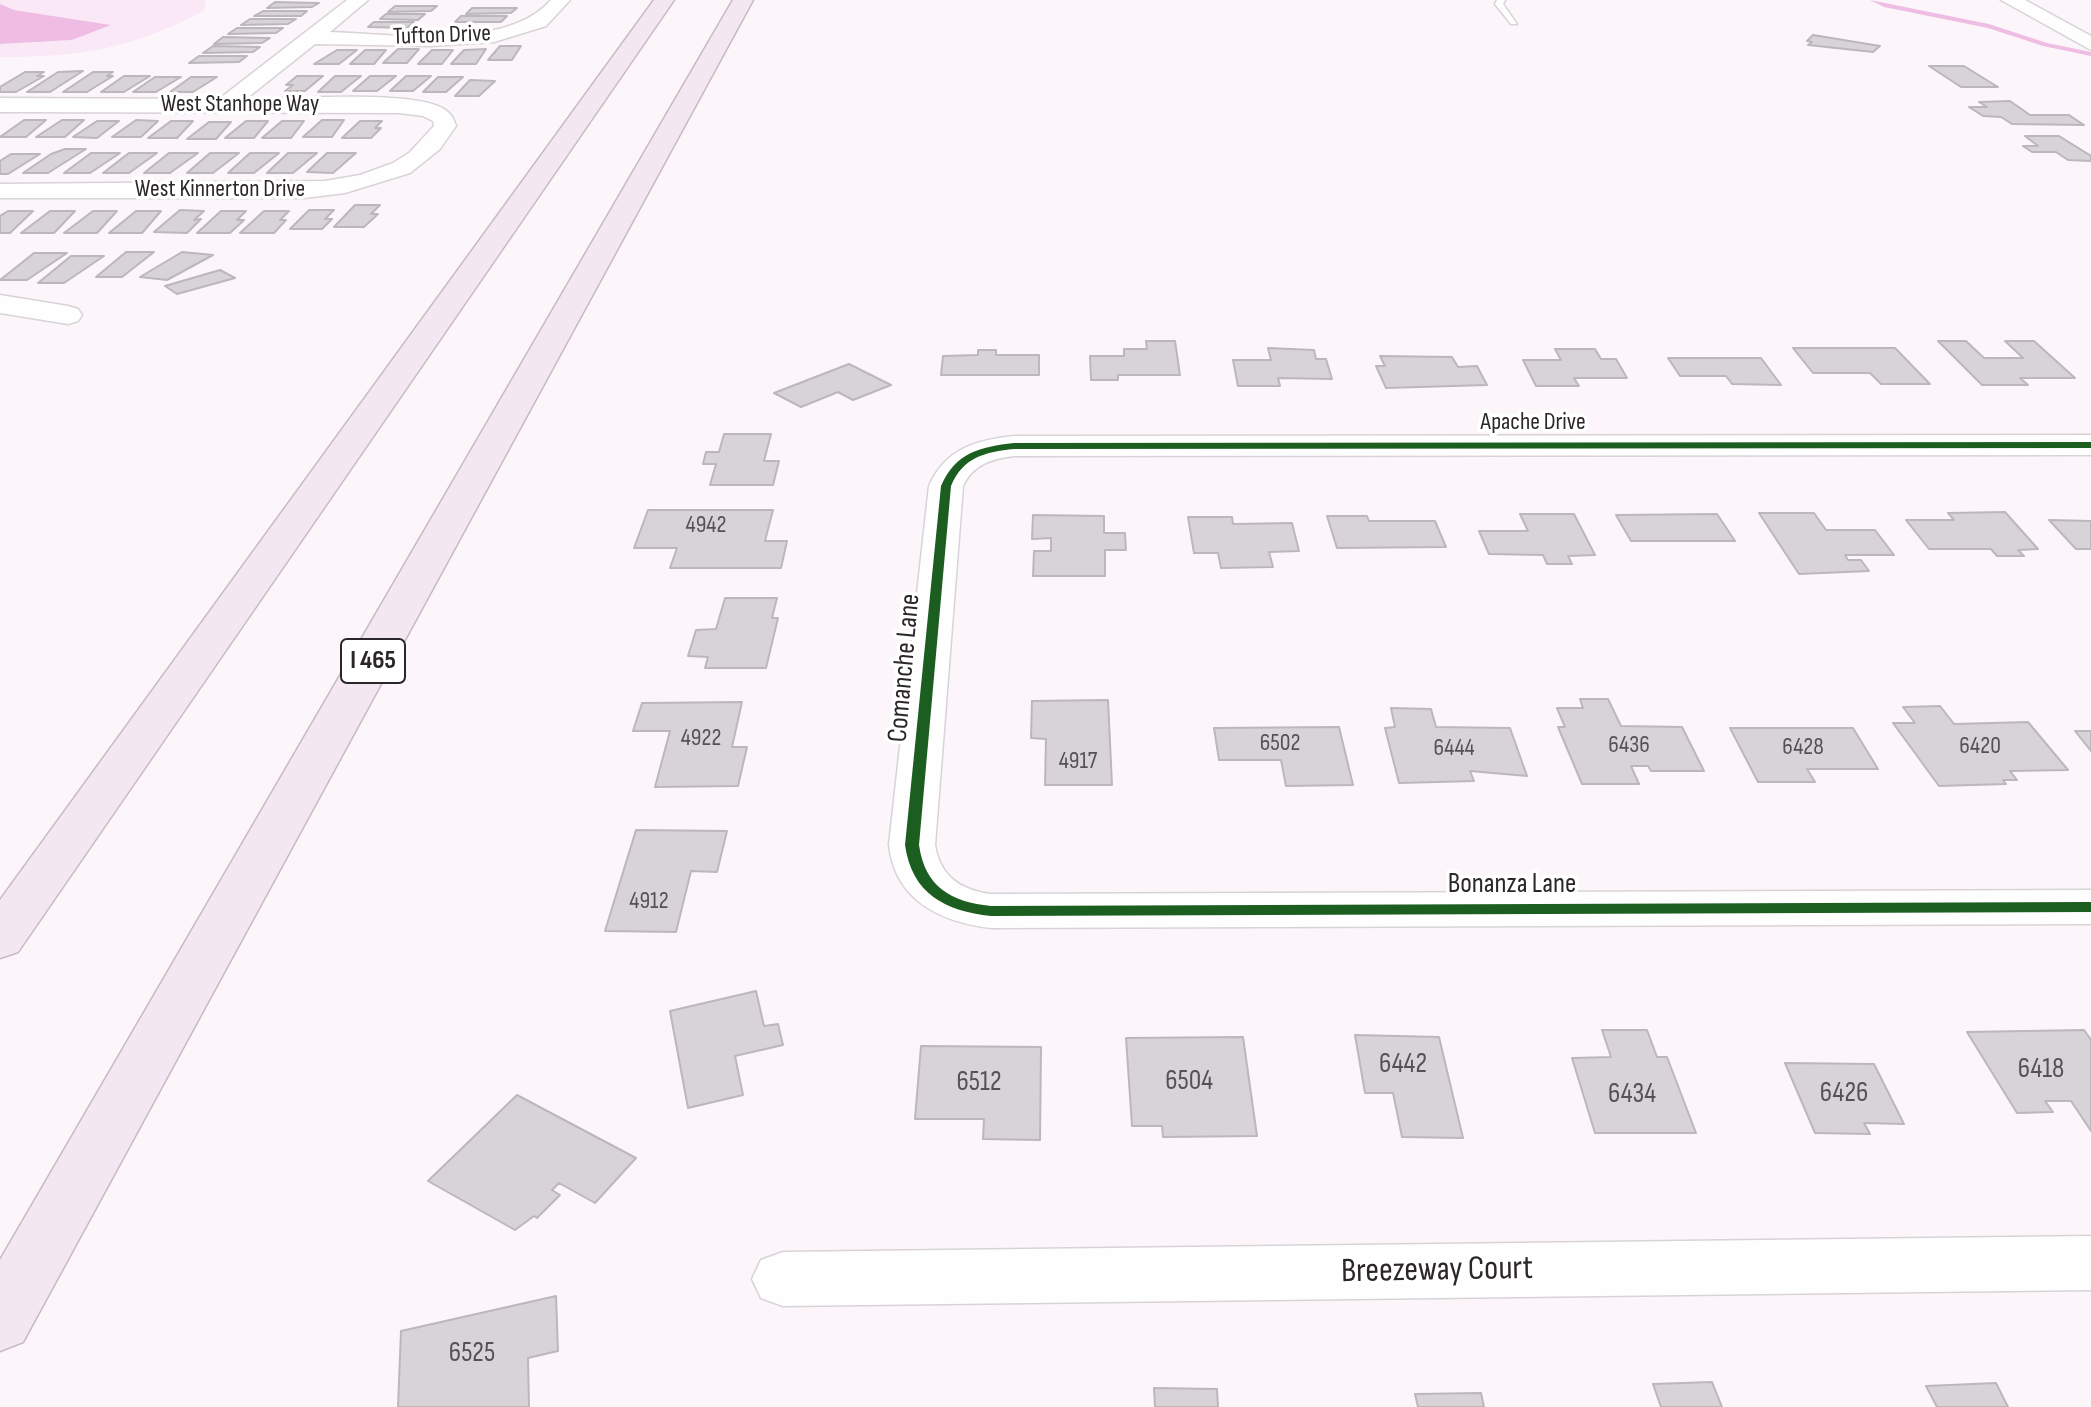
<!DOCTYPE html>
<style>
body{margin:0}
canvas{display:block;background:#fcf6fa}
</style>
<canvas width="2091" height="1407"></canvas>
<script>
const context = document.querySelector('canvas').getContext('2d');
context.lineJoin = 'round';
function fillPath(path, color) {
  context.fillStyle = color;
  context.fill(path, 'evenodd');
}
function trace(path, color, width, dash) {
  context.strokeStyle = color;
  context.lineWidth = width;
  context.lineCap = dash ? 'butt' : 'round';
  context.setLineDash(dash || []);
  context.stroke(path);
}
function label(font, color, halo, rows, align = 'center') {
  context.font = font + ' "Sofia Sans Condensed",sans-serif';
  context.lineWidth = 7;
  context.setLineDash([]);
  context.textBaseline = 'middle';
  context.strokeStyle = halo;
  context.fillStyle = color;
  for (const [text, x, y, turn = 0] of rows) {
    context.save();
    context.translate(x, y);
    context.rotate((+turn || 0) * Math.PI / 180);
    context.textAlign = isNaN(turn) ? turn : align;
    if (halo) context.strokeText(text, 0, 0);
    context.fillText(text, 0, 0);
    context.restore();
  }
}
fillPath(new Path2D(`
 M0 0H206L204 11C129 49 84 57 0 57V44L72 40 111 25 14 10 0 4Z`), '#fbe8f7');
fillPath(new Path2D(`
 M0 4 14 10 111 25 72 40 0 44Z`), '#efbde4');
fillPath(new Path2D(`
 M1870 0 1989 24 2047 43 2091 52V56L2043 46 1988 28 1884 7Z`), '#efbde4');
const building = new Path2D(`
 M275 2 319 3 312 7 267 8Z
 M395 6H437L431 11 388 12Z
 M472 8H517L511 13 466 14Z
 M263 11H307L301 16H254Z
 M386 14H425L418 20 380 19Z
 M461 16H507L501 22H455Z
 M250 19H296L288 24 241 25Z
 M374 22H414L407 28 368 27Z
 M237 28H283L276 33 228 34Z
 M1813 35 1880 46 1873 52 1808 45 1812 42 1807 41Z
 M223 37 270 38 262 43 214 44Z
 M213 46 260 47 253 52 203 53Z
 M500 46H521L512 60H488Z
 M398 49H419L407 63H383Z
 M486 49 476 64H451L464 50Z
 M337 50H357L339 64H314Z
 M365 50H386L374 64H350Z
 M432 50H453L442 64H418Z
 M199 56H247L239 62 189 63Z
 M1929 66H1964L1998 87H1961Z
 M83 71 50 92H27L58 72Z
 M25 72H44L37 76H44L16 92H0V87Z
 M93 72H113L107 76H113L87 92H63Z
 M124 76H150L124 92H101Z
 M297 76H323L305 91H285L293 85H286Z
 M335 76H361L341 92H318Z
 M370 76H396L377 91H353Z
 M406 76H431L413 91H390Z
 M155 77H181L156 92H133Z
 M191 77H217L193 92H170Z
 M438 77H463L446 92H423Z
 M470 80 495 81 479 96H455Z
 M2010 101 2030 115H2069L2084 125 2012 124 2001 117 1983 116 1969 107H1987L1979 102Z
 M24 120H46L26 137H0Z
 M62 120H84L65 137H36Z
 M136 120 158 121 141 137H112Z
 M322 120H344L332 137H303Z
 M97 121H119L97 138 73 137Z
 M171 121H193L177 138H148Z
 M246 121H268L254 138H225Z
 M282 121H304L291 138H262Z
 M360 121H382L375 128H381L371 138H342Z
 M209 122H231L216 139H187Z
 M2025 136H2059L2091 156V161L2068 160 2056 152H2032L2023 146H2038Z
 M65 149H86L48 173H23L51 154Z
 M91 153H120L90 173H64Z
 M129 153H157L129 173H103Z
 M169 153H198L170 173H144Z
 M210 153H239L213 173H187Z
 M250 153H279L254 173H228Z
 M288 153H317L293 173H267Z
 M327 153H356L333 173 307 172Z
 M11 154H40L8 174H0V161Z
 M355 205H380L371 214H378L364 227H334Z
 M180 210 204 211 194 220 201 219 187 233 154 232Z
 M309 210H334L325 219H332L322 229H290Z
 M8 211H33L10 233H0V216Z
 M50 211H75L54 233H21Z
 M93 211H117L97 233H64Z
 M136 211H161L142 233H109Z
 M221 211H246L237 220H244L230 233H197Z
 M264 211H289L280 220H286L274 233H240Z
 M126 252H154L122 277H96Z
 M182 252 213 255 167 280 140 277Z
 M34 253H67L27 280H0Z
 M71 256H104L64 283H38Z
 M220 270 235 278 177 294 165 286Z
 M1146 341H1175L1180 375H1118V380H1091L1090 356H1124V349H1147Z
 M1938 341H1966L1984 358H2023L2005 341H2034L2075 378H2020L2028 385H1982Z
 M1268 348 1314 350 1316 359H1326L1332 379 1278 378 1280 386H1238L1233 360H1271Z
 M1793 348H1895L1930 384H1881L1870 373H1813Z
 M1555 349H1595L1601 359H1616L1627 378H1574L1579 386H1536L1523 360H1561Z
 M978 350H996V355H1039V375H941L943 356 978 355Z
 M1380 356 1452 357 1458 367 1477 366 1487 385 1386 388 1376 366H1385Z
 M1668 358H1761L1781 385 1732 384 1726 376H1680Z
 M849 364 891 385 853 400 838 392 801 407 774 393Z
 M724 434H771L764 461H779L773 485H710L716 464H703L706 452H719Z
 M648 510H773L765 541H787L781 568H670L677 548H634Z
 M2005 512 2038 549 2018 550 2024 556H1997L1991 549H1929L1906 520H1954L1948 513Z
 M1759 513H1814L1826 530H1875L1894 555H1845L1848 560H1861L1869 571 1799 574Z
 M1520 514H1574L1595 555 1568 556 1572 564H1547L1543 555 1489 554 1479 531H1528Z
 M1717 514 1735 541H1631L1616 515Z
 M1033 515 1104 516V533H1125L1126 550H1105V576H1033L1034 551H1051V538L1032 539Z
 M1327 516H1367L1369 521H1435L1446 547 1337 548Z
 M1188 517H1232L1233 524 1292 523 1299 551 1269 552 1273 567 1221 568 1218 553H1194Z
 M2049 520 2091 521V549H2076Z
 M725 598H777L772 618H778L766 668H705L708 657 688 656 696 630 716 629Z
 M1580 699H1608L1621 726 1682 727 1704 771H1651L1648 766H1631L1639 784H1582L1558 727H1565L1557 708H1583Z
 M1108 700 1112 785H1045L1046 739 1031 738 1032 701Z
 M742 702 732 747H747L738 786 655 787 670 731H633L642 703Z
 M1940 706 1954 724 2028 722 2068 770 2010 771 2017 780H2003L2006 784 1939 786 1893 723H1915L1903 707Z
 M1391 708 1431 709 1436 727 1510 728 1527 776 1470 771 1474 781 1399 783 1385 728 1395 727Z
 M1339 727 1353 785 1286 786 1281 760H1219L1214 728Z
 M1730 728H1853L1878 769H1807L1815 782H1758Z
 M2075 731H2091V751Z
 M636 830 727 831 717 872 691 871 676 932 605 931Z
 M756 991 764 1026 778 1024 783 1045 735 1056 743 1095 688 1108 670 1011Z
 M1602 1030H1647L1657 1057H1667L1696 1133H1595L1572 1058 1611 1057Z
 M2084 1030 2091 1040V1131L2071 1101H2045L2053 1112 2017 1113 1967 1032Z
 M1355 1035 1439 1037 1463 1138 1402 1137 1393 1093H1365Z
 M1243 1037 1257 1136 1163 1137 1162 1126H1132L1126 1038Z
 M921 1046 1041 1047 1040 1140 983 1139 984 1119H915Z
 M1785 1063 1874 1064 1904 1124 1864 1123 1870 1134 1815 1133Z
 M517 1095 636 1158 595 1203 559 1183 552 1190 560 1195 537 1218 534 1216 515 1230 428 1181Z
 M556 1296 558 1351 528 1358 529 1407H398L401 1331Z
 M1712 1382 1722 1407H1661L1653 1384Z
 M1996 1383 2008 1407H1937L1926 1386Z
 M1154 1388 1217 1389 1218 1407H1155Z
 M1481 1393 1484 1407H1418L1415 1394Z`);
fillPath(building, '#d8d3d7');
trace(building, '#bcb7bb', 2);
const service = new Path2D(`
 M1497 0H1505L1503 4 1517 24H1511L1495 4Z`);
const minor = new Path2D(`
 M347 0H368L330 32C392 34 507 51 551 0H570L546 26 494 42 430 46 315 44 246 99C292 99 397 91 435 105 447 109 453 115 456 126L440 149 410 173 345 193 304 198H0V184L325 181 360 175 393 163 409 153 434 126 433 121 423 116 399 113 0 112V98L219 99Z
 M0 295 68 306 78 309 82 315 78 321 68 324 0 313Z
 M2091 435V455L1014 456C992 459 973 464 963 486L935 845C940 876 960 890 991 894L2091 890V924L991 928C940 922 895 900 889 845L929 486C945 449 976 440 1014 436Z
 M2091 1236V1290L783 1306 761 1298 752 1279 761 1260 783 1252Z`);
const tertiary = new Path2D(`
 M2001 0H2025L2091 36V50Z`);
const motorway = new Path2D(`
 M654 0H674L18 952 0 958V900Z
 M733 0H753L23 1342 0 1351V1260Z`);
trace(service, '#d8d3d7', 3);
trace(minor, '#d8d3d7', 3);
trace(tertiary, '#d8d3d7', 3);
trace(motorway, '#c8bac5', 3);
fillPath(service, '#fffefe');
fillPath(minor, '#fffefe');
fillPath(tertiary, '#fffefe');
fillPath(motorway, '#f3e7f1');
fillPath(new Path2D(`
 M2091 442V448L1014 449C985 452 963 457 951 486L919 845C925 887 951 902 991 906L2091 902V912L991 916C945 911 912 894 905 845L941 486C956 452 980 447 1014 443Z`), '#1b5e20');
label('24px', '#2b262a', '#fff', [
 ["Tufton Drive",442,36,-2],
 ["West Stanhope Way",240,105],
 ["West Kinnerton Drive",220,190],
 ["Apache Drive",1533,423]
]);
label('24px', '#565155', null, [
 ["4942",706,526],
 ["4922",701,739],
 ["6502",1280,744],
 ["6436",1629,746],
 ["6420",1980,747],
 ["6428",1803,748],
 ["6444",1454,749],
 ["4917",1078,762],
 ["4912",649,902]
]);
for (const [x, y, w] of [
 [373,661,64]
]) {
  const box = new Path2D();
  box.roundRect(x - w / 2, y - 22, w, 44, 6);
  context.fillStyle = '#fff';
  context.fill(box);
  trace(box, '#2b262a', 2);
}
label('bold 26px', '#2b262a', null, [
 ["I 465",373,661]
]);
label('28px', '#2b262a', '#fff', [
 ["Comanche Lane",905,668,-85],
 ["Bonanza Lane",1512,885]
]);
label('28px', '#565155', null, [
 ["6442",1403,1065],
 ["6418",2041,1070],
 ["6504",1189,1082],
 ["6512",979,1083],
 ["6426",1844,1094],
 ["6434",1632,1095],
 ["6525",472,1354]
]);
label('34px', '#2b262a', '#fff', [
 ["Breezeway Court",1437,1271,-1]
]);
</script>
